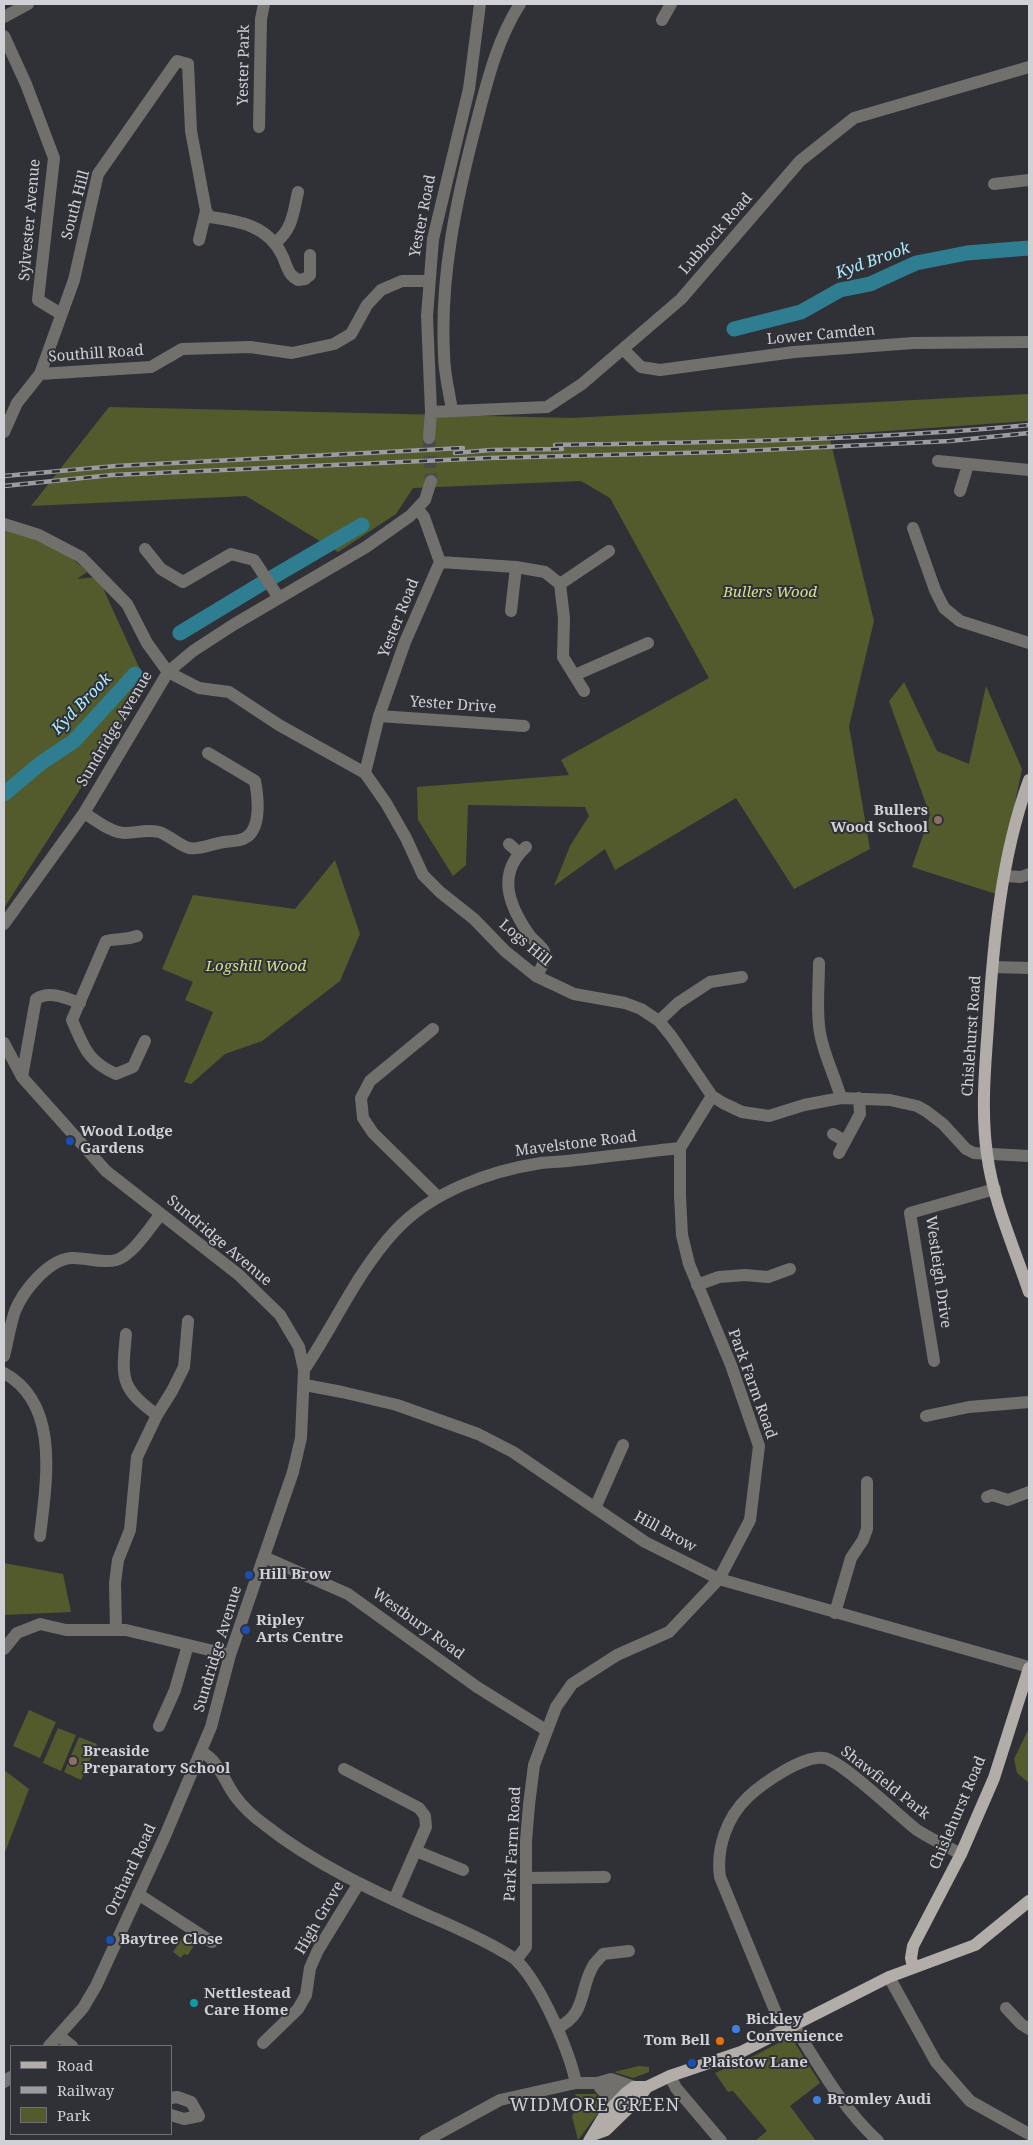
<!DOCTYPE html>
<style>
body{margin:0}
#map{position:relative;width:1033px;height:2145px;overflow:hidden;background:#303137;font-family:"Noto Serif",serif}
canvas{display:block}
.frame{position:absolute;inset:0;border:5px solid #d0d1d5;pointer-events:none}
.legend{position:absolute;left:10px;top:2045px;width:162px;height:90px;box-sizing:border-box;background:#303137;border:1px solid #707176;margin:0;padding:6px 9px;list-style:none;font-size:15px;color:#d0d1d5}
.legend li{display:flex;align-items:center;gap:10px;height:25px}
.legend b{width:25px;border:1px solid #707176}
</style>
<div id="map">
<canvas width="1033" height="2145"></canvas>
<div class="frame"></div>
<ul class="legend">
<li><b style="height:6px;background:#b2ada8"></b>Road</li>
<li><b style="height:6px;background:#9b9ca0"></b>Railway</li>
<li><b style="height:14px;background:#535b2d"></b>Park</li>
</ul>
</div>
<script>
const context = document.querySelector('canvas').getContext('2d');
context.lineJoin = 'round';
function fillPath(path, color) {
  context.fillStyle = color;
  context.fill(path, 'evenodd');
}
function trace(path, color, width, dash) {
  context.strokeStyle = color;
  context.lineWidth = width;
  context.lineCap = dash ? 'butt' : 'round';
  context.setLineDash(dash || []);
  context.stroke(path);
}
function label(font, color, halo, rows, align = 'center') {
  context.font = font + ' "Noto Serif",serif';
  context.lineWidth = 4;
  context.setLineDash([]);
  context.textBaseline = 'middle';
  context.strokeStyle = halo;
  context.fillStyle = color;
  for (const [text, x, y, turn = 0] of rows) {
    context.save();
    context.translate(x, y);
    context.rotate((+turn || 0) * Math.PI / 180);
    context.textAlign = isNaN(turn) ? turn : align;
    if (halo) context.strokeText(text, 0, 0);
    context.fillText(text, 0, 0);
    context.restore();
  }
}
fillPath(new Path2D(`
 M1029 394V421L829 435 874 621 849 726 870 849 794 889 736 798 615 870 605 849 554 886 570 846 589 816 585 807 468 805 466 865 453 876 418 820 417 787 569 775 561 760 709 678 610 498 581 481 413 488 396 514 338 552 246 496 31 506 109 407 571 418Z
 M4 529C33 539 66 549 87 572L77 579 98 577 147 685 4 908Z
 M904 682 937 751 969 764 986 686 1022 769 996 894 912 867 930 815 889 701Z
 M335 860 360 934 340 981 262 1041 225 1054 191 1084 184 1082 213 1012 185 1000 193 982 162 969 193 895 295 909Z
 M4 1563 63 1574 71 1612 4 1615Z
 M29 1710 56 1722 40 1758 13 1746Z
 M58 1728 76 1735 61 1771 43 1763Z
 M1029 1728V1783L1017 1773 1014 1759Z
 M79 1737 97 1744 81 1780 64 1772Z
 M4 1770 29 1789 4 1855Z
 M184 1935 196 1942 188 1955 184 1954 181 1958 173 1952Z
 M787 2038 793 2040 820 2083 790 2106 816 2141H755L767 2131 733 2091 728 2092 715 2073 756 2055Z
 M639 2066 649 2067V2072L633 2078 614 2072Z
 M575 2094H596L603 2103 602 2108 578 2140 572 2116 574 2113 587 2108 584 2101H579Z`), '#535b2d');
trace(new Path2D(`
 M734 329 801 312 840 290 870 284 916 263 967 253 1029 248
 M273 577 362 525
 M180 633 261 584
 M4 794 41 763 74 741 135 674`), '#2f7d90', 15);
trace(new Path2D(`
 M429 438 431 481`), '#48494f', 12, [12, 6]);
trace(new Path2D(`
 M4 17 28 4
 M662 20 671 4
 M4 36 26 84 54 158 38 300 61 314
 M259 127 261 19 264 4
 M994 184 1029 180
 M199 240 206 211
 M275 243C293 229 293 213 298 192
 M624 350 641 367 660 370 794 352 913 343 1029 342
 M40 374 74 280 98 174 177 61 188 64 191 131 206 211 210 217C240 221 268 226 282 255 287 265 287 274 298 280L305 279 310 275V255
 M452 410C449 391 444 373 444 354 440 277 456 202 475 128 486 86 496 41 520 4
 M431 412 547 407 582 384 681 299 800 161 854 118 1029 67
 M4 432 17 403 40 374 151 367 182 349 250 347 292 353 334 344 351 334 367 305 381 290 402 281H428
 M429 438 431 412 427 316 433 239 469 89 480 4
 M938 461 1029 470
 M960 491 968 465
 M4 524 39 535 81 557 127 604 147 643 168 672 199 688 229 692 279 725 365 773 386 803 406 838 423 875 440 892 474 919 505 951 536 976 574 994 625 1003 641 1009 659 1021 672 1037 712 1096 723 1103 742 1112 769 1116 804 1105 841 1098 890 1100 917 1106 926 1111 943 1124 966 1149 974 1153 1029 1156
 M913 528 935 590 944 608 960 621 1029 643
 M145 549 161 569 183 582 231 554 254 560 279 598
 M440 562 516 567 545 572 560 584 564 618 563 657 584 691
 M560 584 609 551
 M511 611 516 567
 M575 675 648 643
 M379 716 524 726
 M365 773 379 716 405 642 440 562 424 517 418 510
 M84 813C96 820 111 833 125 833 137 833 146 829 159 832 169 835 178 845 189 848 199 850 209 845 219 843 227 841 238 842 245 838 262 829 258 796 255 781L208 753
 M509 844 519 853
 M526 847C497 873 508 904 528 933 532 940 540 944 544 951 547 959 541 969 536 976
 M1005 876 1021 877 1029 874
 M4 924 84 813 168 672 193 651 233 625 366 547 410 516 425 500 431 481
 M137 936C123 941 119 938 106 941L72 1020C84 1047 87 1061 116 1074L133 1067 145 1041
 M819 963C819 986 816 1011 820 1033 824 1056 835 1076 841 1098
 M993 967 1029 968
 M659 1021 678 1003 710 982 742 977
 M433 1029 370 1081 361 1098 363 1118 373 1133 438 1197
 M4 1043 22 1077 106 1171 239 1275 280 1315 299 1347 304 1370 301 1438 293 1472 230 1655 211 1727 165 1836 96 1986 83 2008 49 2046
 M22 1077 36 999C50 990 65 998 80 1003
 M833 1134 845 1141
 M839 1153 860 1114 859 1098
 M697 1285 719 1277 745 1275 768 1277 790 1269
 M126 1334C122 1377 119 1388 157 1415
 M4 1356C8 1341 10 1325 15 1311 23 1291 48 1260 71 1258 85 1257 101 1264 116 1260 133 1255 150 1227 161 1214
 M934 1361 910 1213 995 1189
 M304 1370C335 1324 357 1272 395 1231 431 1192 489 1171 541 1163 549 1162 558 1162 567 1161 605 1157 642 1152 680 1148
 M4 1373C61 1404 46 1483 40 1536
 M305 1385 342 1392 397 1405 478 1434 513 1452 645 1542 719 1579 1029 1667
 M926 1416 969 1407 1029 1402
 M987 1497 992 1495 1008 1500 1029 1492
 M595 1508 623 1445
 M264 1557 348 1594 477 1687 546 1730
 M835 1613 851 1558 863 1540 867 1529V1482
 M116 1630 115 1583 118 1560 130 1530 137 1457 157 1415 172 1391 184 1367 188 1321
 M4 1649 17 1633 40 1624 66 1630H126L230 1655
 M159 1726 175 1690 188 1645
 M201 1752C218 1759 224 1781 235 1796 243 1807 254 1817 265 1825 313 1863 371 1890 427 1915 452 1926 478 1937 502 1951 507 1954 513 1957 517 1961 541 1985 569 2050 576 2083
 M344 1769 419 1808 425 1816 426 1827 394 1900
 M416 1851 463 1870
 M526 1878 605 1877
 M138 1894 212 1942
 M516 1960 526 1947V1841L529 1805 534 1765 556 1707 572 1684 617 1655 669 1632 719 1579 750 1520 759 1446 731 1365 689 1264 682 1235 680 1196V1148L712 1096
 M889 1977 936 2062 970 2101 1029 2134
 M1006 2008 1021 2024 1029 2029
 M794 2026C819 2066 843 2109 878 2141
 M557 2028C587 2014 579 1990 593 1966 595 1962 600 1958 603 1954L629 1951
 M783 2030 720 1877C716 1848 727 1817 748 1797 763 1783 803 1755 824 1758 841 1760 899 1816 917 1830 931 1839 946 1846 961 1854
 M59 2036 72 2046
 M263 2043 298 2009 306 1995 310 1968 318 1950 359 1883
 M670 2076 676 2088 721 2141
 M604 2081 616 2091 618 2101
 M4 2082 11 2077
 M597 2083C604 2096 616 2099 625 2109
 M171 2098 177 2097 191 2102 199 2116 184 2119 171 2115
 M425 2141 500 2100 576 2083H597L611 2079 634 2087`), '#72706d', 12);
trace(new Path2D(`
 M1029 780C1001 856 993 945 988 1026 985 1068 981 1112 987 1154 993 1201 1014 1247 1029 1292
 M913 1967 911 1958 913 1946 961 1854 994 1778 1029 1668
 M595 2134 606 2130 639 2098 647 2087
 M589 2141 604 2116 626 2093 634 2087H647L670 2076 741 2052 889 1977 975 1945 1029 1901`), '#b2ada8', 12);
const rail = new Path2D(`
 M555 445C713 442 872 440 1029 425
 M455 453 491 450 562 449
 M4 476 116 466 463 448
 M4 486 112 475 489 458 719 452 950 441 1029 433`);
trace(rail, '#9b9ca0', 4.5);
trace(rail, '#303137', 2.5, [8]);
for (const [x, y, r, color] of [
 [938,820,5,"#8d6e63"],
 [70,1141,5,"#1a4fb4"],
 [249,1575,5,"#1a4fb4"],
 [246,1630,5,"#1a4fb4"],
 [73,1761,5,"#8d6e63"],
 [110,1940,5,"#1a4fb4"],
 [194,2003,5,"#0f9aa8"],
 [736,2029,5,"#3f7fe0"],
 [720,2041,5,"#e8710a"],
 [692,2063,5,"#1a4fb4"],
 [817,2100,5,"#3f7fe0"]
]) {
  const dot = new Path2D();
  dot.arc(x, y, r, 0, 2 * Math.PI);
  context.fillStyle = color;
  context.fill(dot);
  trace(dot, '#303137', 2);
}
label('15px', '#d0d1d5', '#303137', [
 ["Yester Park",244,65,-89],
 ["South Hill",76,205,-75],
 ["Yester Road",423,216,-79],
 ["Sylvester Avenue",30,220,-85],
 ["Lubbock Road",716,234,-49],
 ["Lower Camden",821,335,-5],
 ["Southill Road",96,354,-4],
 ["Yester Road",399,618,-68],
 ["Yester Drive",453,705,4],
 ["Sundridge Avenue",115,729,-59],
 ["Logs Hill",525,943,40],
 ["Chislehurst Road",972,1036,-86],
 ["Mavelstone Road",576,1144,-7],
 ["Sundridge Avenue",219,1241,40],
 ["Westleigh Drive",938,1272,82],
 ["Park Farm Road",752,1384,70],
 ["Hill Brow",665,1532,29],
 ["Westbury Road",418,1624,36],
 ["Sundridge Avenue",218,1649,-73],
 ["Shawfield Park",885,1783,38],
 ["Chislehurst Road",958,1813,-67],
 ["Park Farm Road",513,1844,-87],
 ["Orchard Road",131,1870,-65],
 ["High Grove",320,1918,-60]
]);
label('italic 15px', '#d1e28d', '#303137', [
 ["Bullers Wood",770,593],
 ["Logshill Wood",256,967]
]);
label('bold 15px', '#d0d1d5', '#303137', [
 ["Bullers",928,811,"right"],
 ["Wood School",928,828,"right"],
 ["Wood Lodge",80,1132],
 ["Gardens",80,1149],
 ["Hill Brow",259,1575],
 ["Ripley",256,1621],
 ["Arts Centre",256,1638],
 ["Breaside",83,1752],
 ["Preparatory School",83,1769],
 ["Baytree Close",120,1940],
 ["Nettlestead",204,1994],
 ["Care Home",204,2011],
 ["Bickley",746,2020],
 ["Convenience",746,2037],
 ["Tom Bell",710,2041,"right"],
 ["Plaistow Lane",702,2063],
 ["Bromley Audi",827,2100]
], 'left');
label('italic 16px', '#adebfc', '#303137', [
 ["Kyd Brook",873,261,-20],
 ["Kyd Brook",82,704,-46]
]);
context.letterSpacing = '1px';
label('18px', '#d0d1d5', '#303137', [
 ["WIDMORE GREEN",595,2106]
]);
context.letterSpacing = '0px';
</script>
